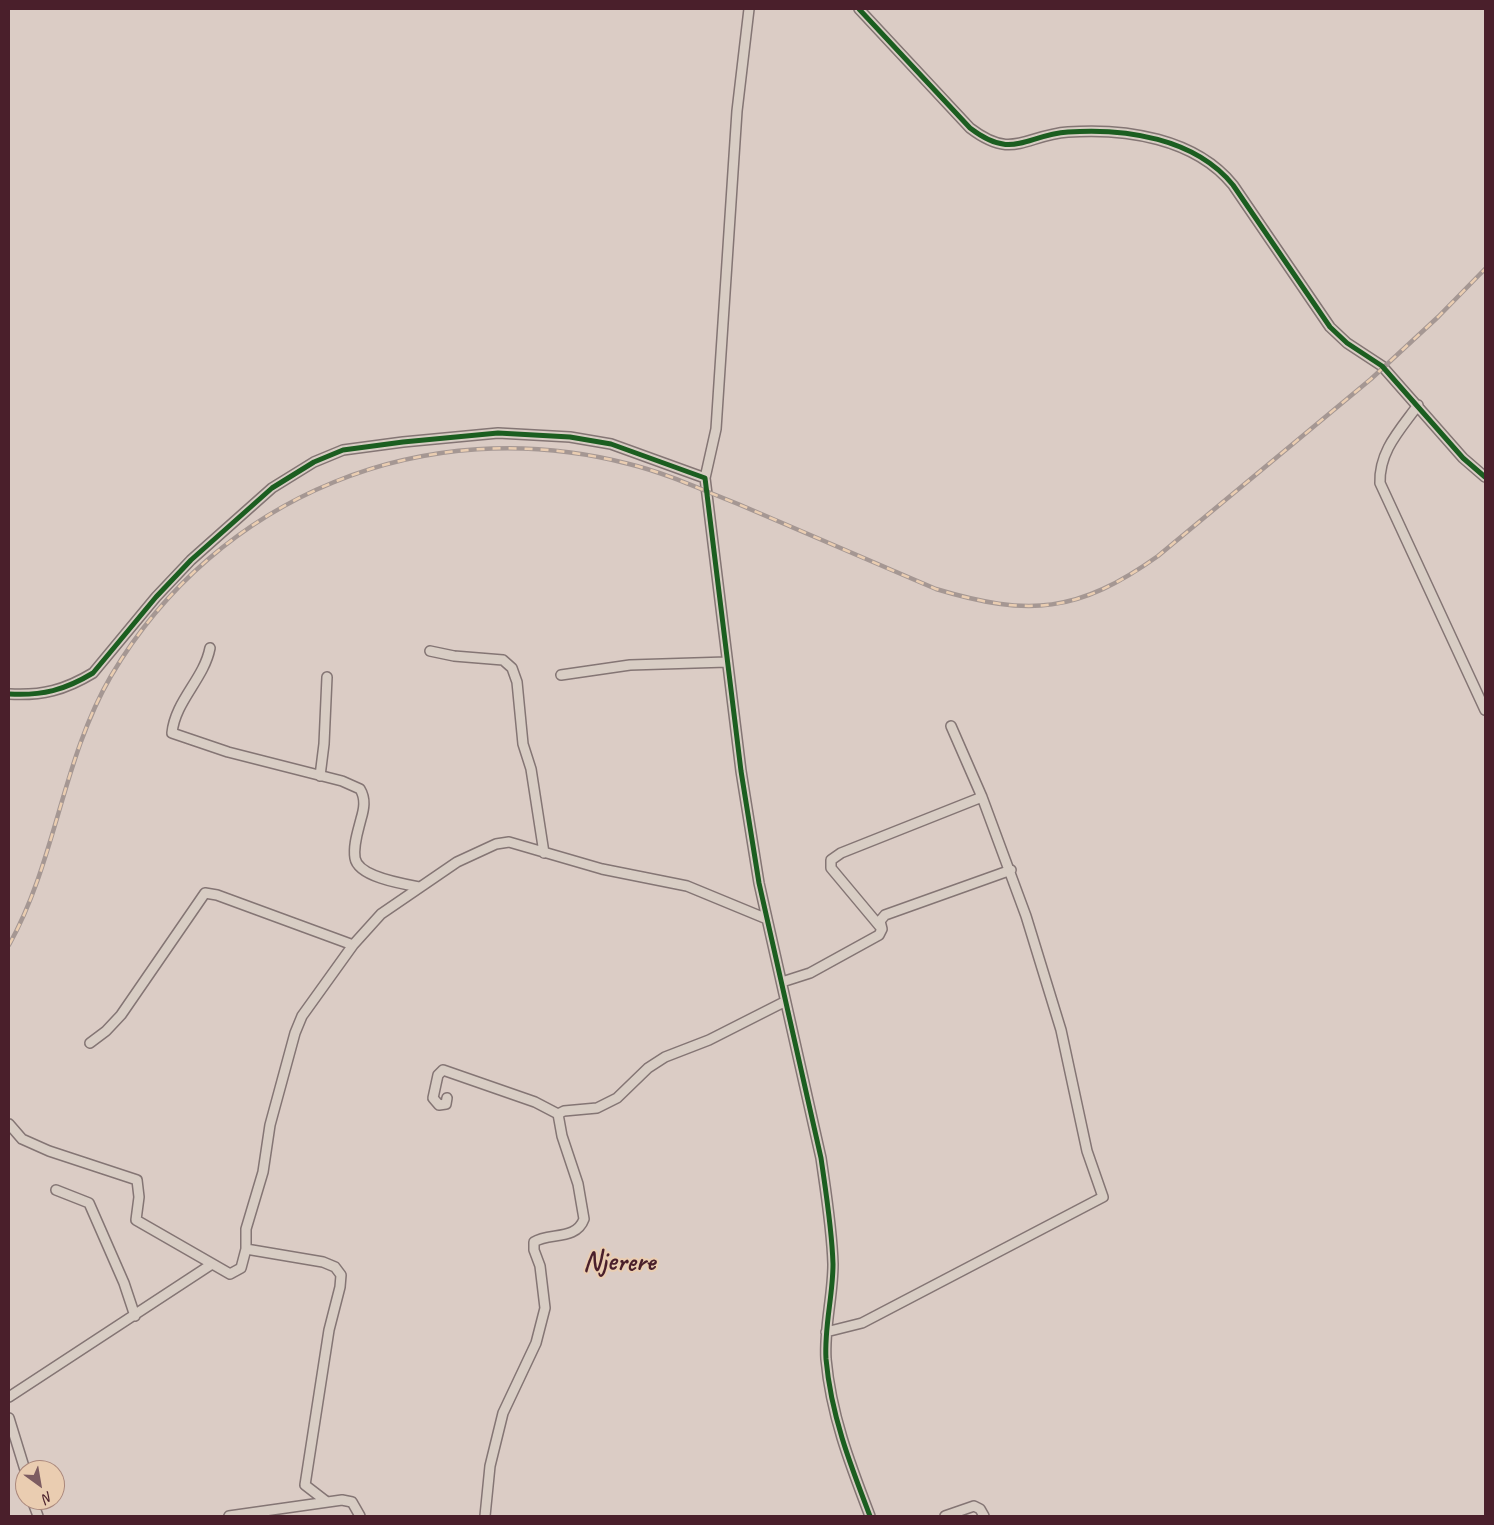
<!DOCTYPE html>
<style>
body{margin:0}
#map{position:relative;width:1494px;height:1525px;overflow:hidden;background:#dbccc5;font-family:Caveat,sans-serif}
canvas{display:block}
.frame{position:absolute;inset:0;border:10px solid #4a1f2b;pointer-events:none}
.north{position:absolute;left:15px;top:1460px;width:50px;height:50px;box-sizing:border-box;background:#eacdb1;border:1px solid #aa877b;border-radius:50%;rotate:148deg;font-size:14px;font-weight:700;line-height:20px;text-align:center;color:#4a1f2b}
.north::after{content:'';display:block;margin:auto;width:18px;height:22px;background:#7d5c61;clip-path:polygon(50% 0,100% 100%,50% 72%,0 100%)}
</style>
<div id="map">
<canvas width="1494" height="1525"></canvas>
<div class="frame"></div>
<div class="north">N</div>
</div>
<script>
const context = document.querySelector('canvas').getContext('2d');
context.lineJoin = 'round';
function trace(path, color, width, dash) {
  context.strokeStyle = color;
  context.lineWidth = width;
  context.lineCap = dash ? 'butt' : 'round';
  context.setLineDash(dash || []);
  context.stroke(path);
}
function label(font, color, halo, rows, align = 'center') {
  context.font = font + ' Caveat,sans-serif';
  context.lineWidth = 4;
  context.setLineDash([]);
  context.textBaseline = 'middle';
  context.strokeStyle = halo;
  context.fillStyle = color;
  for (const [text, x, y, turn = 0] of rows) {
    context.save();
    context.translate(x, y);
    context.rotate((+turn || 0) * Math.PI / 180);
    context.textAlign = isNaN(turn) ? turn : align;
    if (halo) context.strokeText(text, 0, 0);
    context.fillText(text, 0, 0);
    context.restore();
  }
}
const street = new Path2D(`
 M859 9 970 128C1013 161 1025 135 1068 132 1125 128 1195 138 1233 185L1330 327 1347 343 1382 366 1463 458 1485 477
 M1418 405C1400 430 1379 451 1380 483L1485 710
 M705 478 716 429 737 111 749 9
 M210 648C204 679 175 701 172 733L228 752 342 781 360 789C366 799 364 809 361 819 358 831 353 845 355 858 358 877 403 884 420 887
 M430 651 454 656 503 660 512 668 517 682 523 744 531 769 544 853
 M561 675 630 665 727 662
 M9 694C42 696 65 690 93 673L156 597 191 560 272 488 314 462 343 450 403 442 498 433 570 437 611 444 705 478 741 771 759 883 821 1158C826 1193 832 1229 833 1264 833 1296 824 1327 826 1359 831 1415 850 1464 870 1516
 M320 776 324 744 327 677
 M882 929 831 868V860L841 853 982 797
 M782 982 810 973 879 935 882 929 880 921 885 915 1011 870
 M90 1043 106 1031 121 1015 205 893 217 895 353 945
 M447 1098 446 1104 439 1105 433 1098 438 1075 443 1070 535 1102 558 1114
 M558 1114 564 1111 597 1108 617 1098 648 1068 665 1057 709 1040 784 1002
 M9 1124 22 1139 49 1151 137 1180 139 1197 136 1220 230 1274 241 1268 246 1249 323 1262 335 1267 341 1275 340 1287 329 1330 305 1485 327 1502
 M56 1190 89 1203 124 1283 135 1316
 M246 1249V1229L263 1172 270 1125 295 1033 302 1016 353 945 381 914 457 862 496 844 509 842 602 869 687 886 767 919
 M826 1332 862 1323 1103 1197 1087 1151 1061 1030 1026 916 982 797 951 726
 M9 1397 212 1264
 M9 1418 25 1470
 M32 1500 38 1516
 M229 1516 342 1500 352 1502 360 1516
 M485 1516 490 1466 503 1413 536 1343 545 1308 540 1266 534 1250V1242C549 1232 576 1241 584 1219L578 1184 562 1136 558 1114
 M945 1516 974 1506 980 1509 984 1516`);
trace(street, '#847574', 12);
trace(street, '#d8cdc4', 9);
const rail = new Path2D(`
 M9 945C56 861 62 760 111 676 218 495 425 411 629 464 666 473 702 490 738 504 804 532 870 561 936 589 1029 617 1078 613 1158 556L1371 379 1438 317 1485 269`);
trace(rail, '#a59793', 4.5);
trace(rail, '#eacdb1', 2.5, [8]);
trace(new Path2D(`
 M859 9 970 128C1013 161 1025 135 1068 132 1125 128 1195 138 1233 185L1330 327 1347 343 1382 366 1463 458 1485 477
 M9 694C42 696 65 690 93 673L156 597 191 560 272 488 314 462 343 450 403 442 498 433 570 437 611 444 705 478 741 771 759 883 821 1158C826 1193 832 1229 833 1264 833 1296 824 1327 826 1359 831 1415 850 1464 870 1516`), '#1b5e20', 5);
label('bold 28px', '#4a1f2b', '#eacdb1', [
 ["Njerere",619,1263]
]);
</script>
